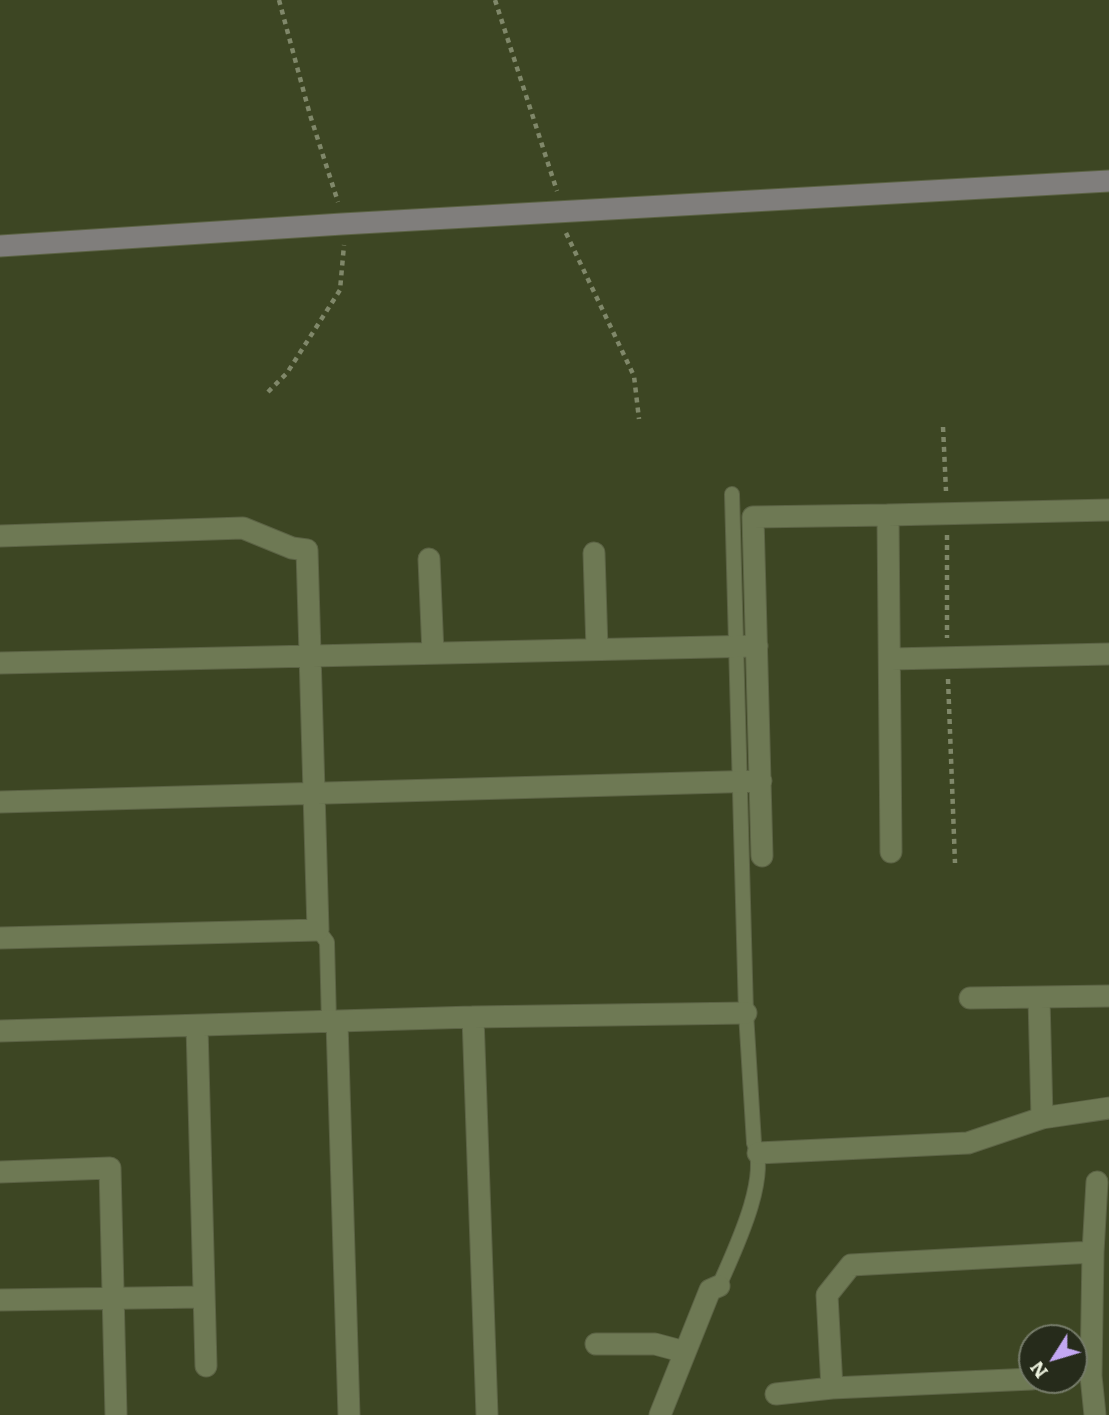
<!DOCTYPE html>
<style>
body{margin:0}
#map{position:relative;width:1109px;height:1415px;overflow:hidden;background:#3d4623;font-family:Literata,serif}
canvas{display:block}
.north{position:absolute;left:1018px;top:1324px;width:70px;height:70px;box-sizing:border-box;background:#262b1b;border:2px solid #757b69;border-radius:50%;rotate:233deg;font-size:19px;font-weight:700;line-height:28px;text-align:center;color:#ecf2de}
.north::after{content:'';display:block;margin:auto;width:24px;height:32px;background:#c3a7f2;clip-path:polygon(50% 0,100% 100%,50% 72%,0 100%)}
</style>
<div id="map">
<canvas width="1109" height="1415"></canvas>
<div class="north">N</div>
</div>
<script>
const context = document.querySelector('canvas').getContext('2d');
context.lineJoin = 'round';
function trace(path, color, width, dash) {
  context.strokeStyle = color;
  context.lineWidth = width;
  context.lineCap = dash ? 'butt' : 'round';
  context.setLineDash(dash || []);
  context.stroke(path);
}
const lane = new Path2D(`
 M318 930 327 942 329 1023
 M719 1286C734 1251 770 1179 754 1143L746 1013 732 494`);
const street = new Path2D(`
 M0 536 243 528 292 548 307 550 318 930 0 938
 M594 553 597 649
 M429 559 433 653
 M891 659 1109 654
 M0 663 757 646
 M0 802 761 781
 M891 852 888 515 1109 510
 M762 856 753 517 888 515
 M970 998 1109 996
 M1039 998 1042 1118
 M473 1017 487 1415
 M337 1022 349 1415
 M197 1026 206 1366
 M0 1031 473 1017 746 1013
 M758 1153 968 1143 1042 1118 1109 1108
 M0 1172 110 1168 116 1415
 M1093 1252 1097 1182
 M0 1300 204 1297
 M596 1344H655L685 1352
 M1032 1379 832 1388 827 1295 851 1265 1093 1252 1091 1376 1095 1415
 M776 1394 832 1388
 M660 1415 710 1290 719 1286`);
const secondary = new Path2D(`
 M0 246 342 224 1109 181`);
trace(lane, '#5c6345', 16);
trace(street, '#5c6345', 23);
trace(secondary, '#5c6345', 23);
trace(new Path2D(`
 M279 0 310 115 338 202
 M495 0 557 191
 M566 233 634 376 639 419
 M268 392 287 373 340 290 344 245
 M943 427 946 491
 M947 535V638
 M948 679 955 863`), '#80886a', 4.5, [5, 5]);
trace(lane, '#6e7954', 14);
trace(street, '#6e7954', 21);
trace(secondary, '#807e7c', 21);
</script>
